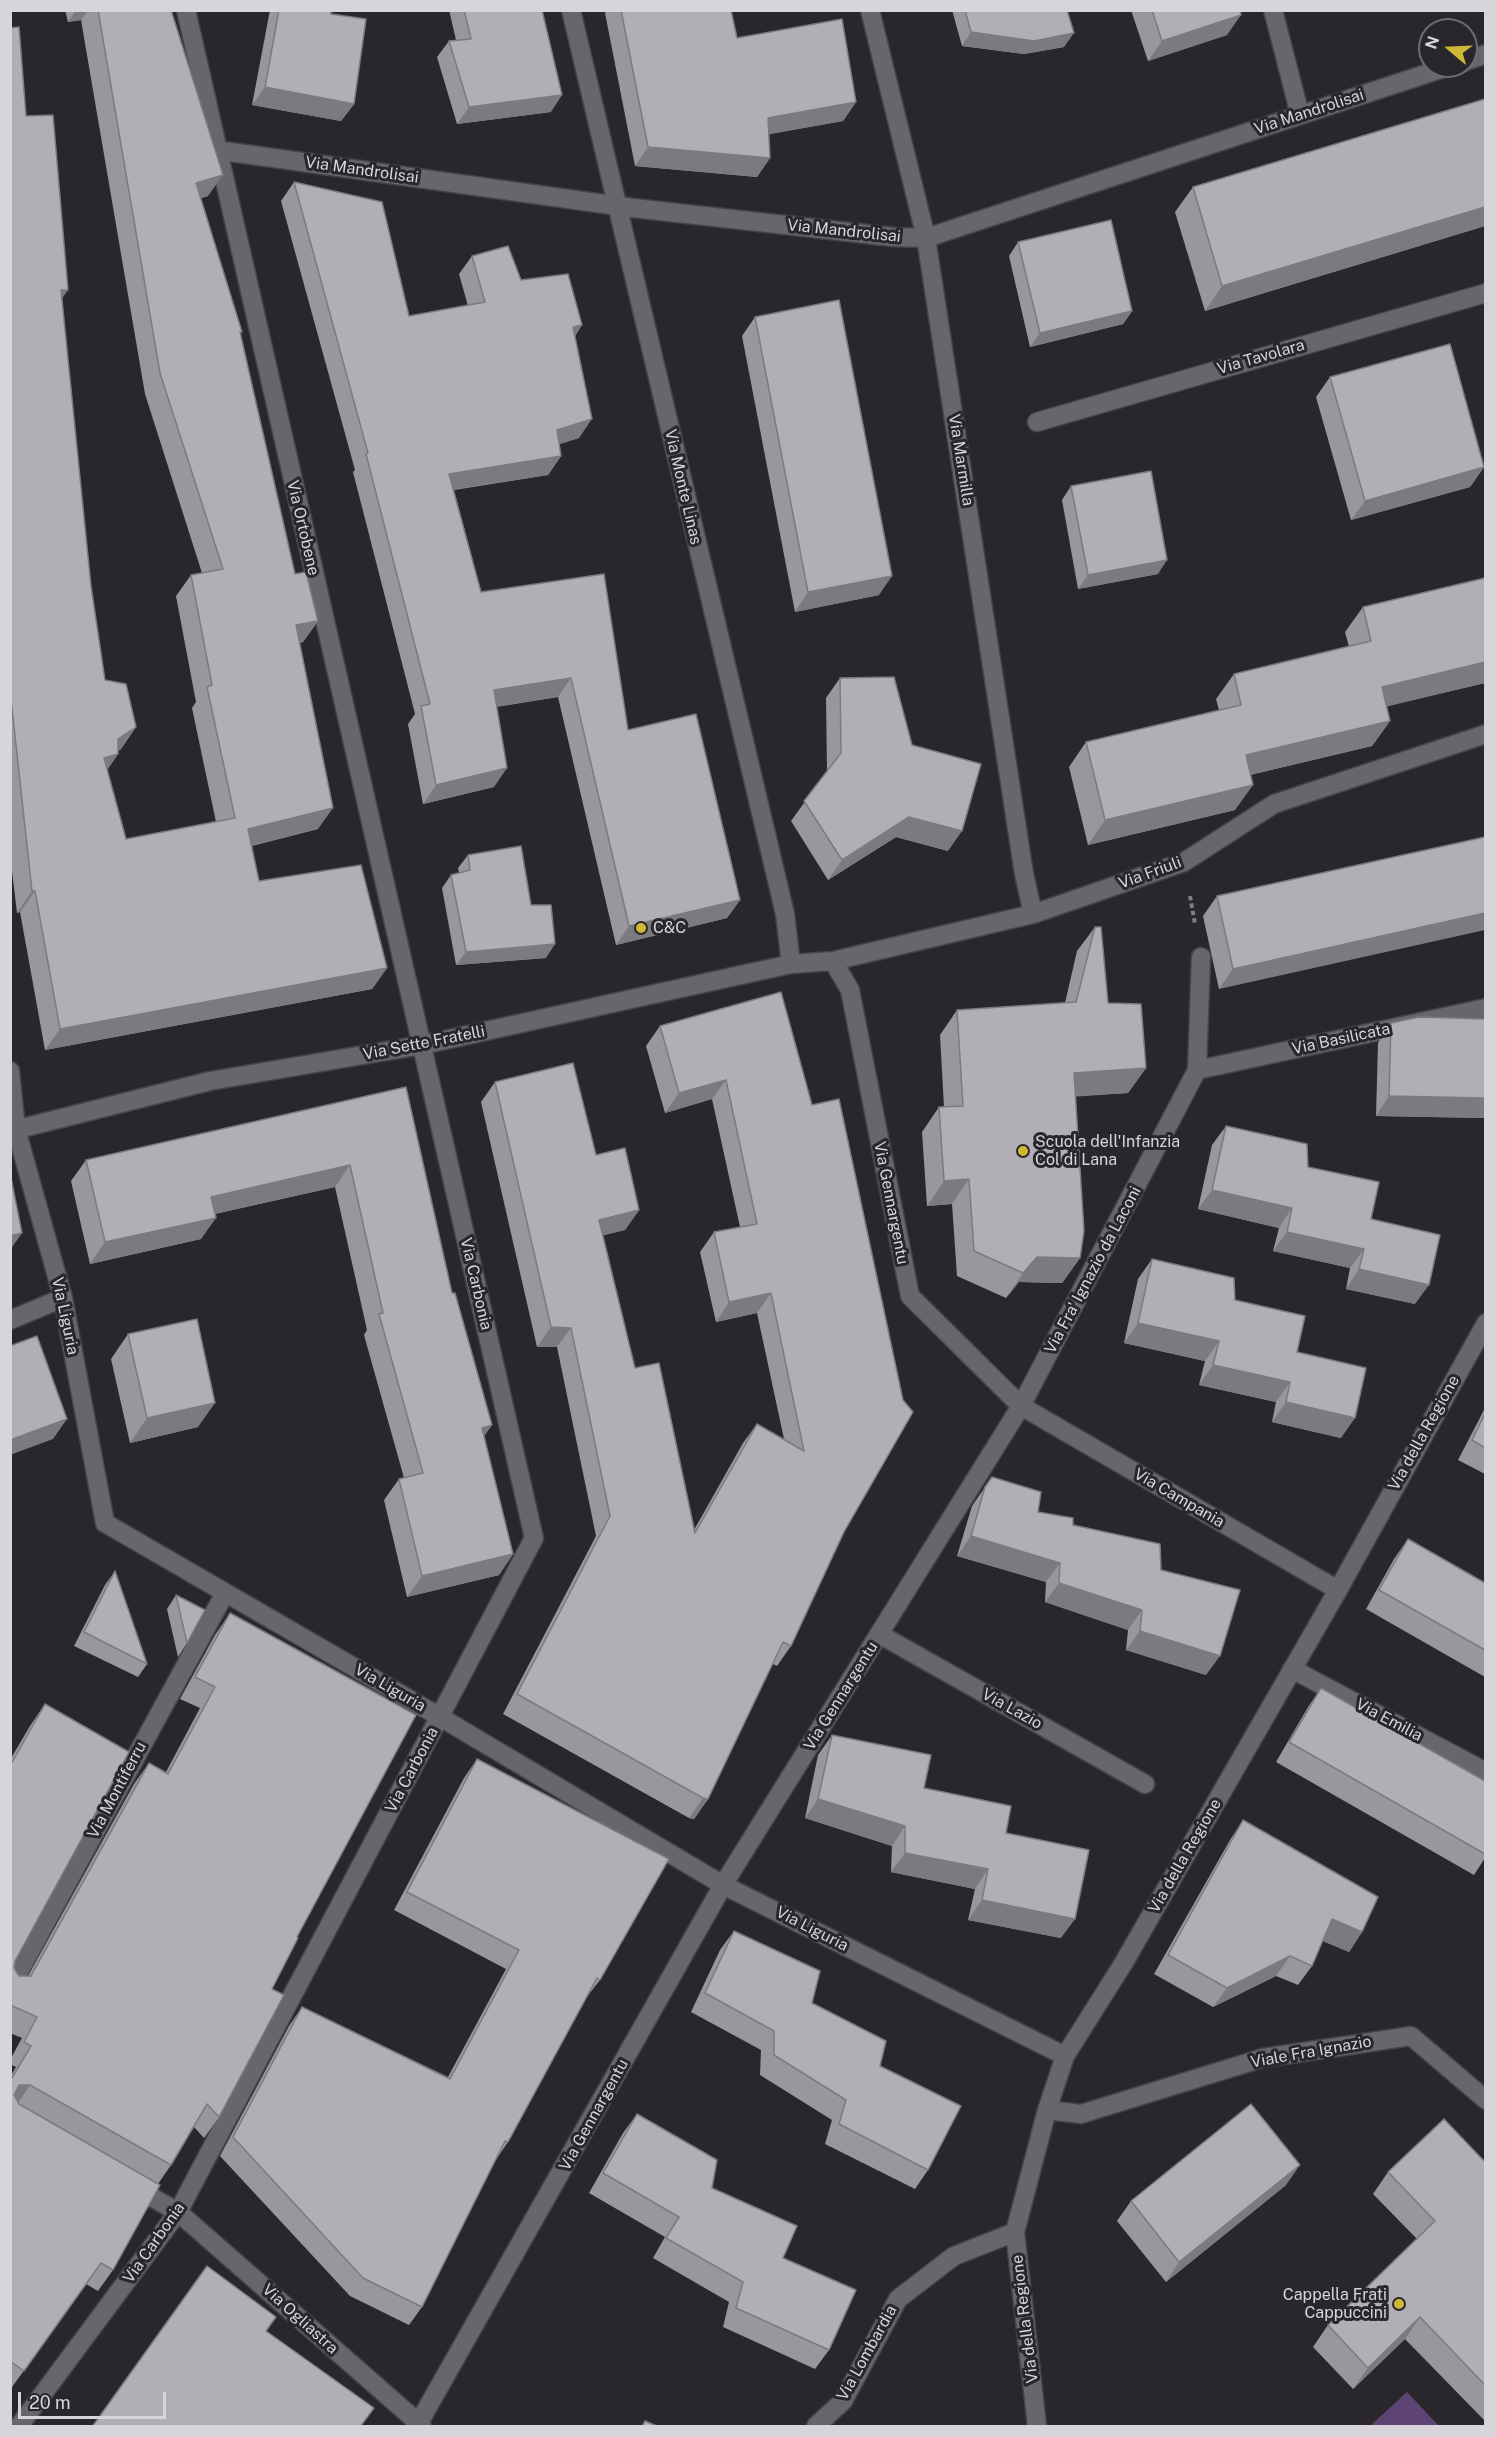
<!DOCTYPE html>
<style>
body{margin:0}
#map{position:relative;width:1496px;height:2437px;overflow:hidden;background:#2a272c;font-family:"Public Sans",sans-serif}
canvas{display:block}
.frame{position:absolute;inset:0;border:12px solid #d7d5d9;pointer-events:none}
.north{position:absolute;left:1418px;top:18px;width:60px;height:60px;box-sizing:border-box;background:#2a272c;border:2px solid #6f6d71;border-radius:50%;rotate:289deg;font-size:16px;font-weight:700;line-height:24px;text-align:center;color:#d7d5d9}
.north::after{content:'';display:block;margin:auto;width:21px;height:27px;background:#d0b837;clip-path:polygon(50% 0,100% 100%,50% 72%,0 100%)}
.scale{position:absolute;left:18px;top:2392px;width:148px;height:27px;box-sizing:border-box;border:3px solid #d7d5d9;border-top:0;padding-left:8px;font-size:18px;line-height:21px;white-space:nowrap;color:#d7d5d9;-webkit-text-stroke:4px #2a272c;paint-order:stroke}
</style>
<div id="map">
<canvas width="1496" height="2437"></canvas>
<div class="frame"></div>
<div class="north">N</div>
<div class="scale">20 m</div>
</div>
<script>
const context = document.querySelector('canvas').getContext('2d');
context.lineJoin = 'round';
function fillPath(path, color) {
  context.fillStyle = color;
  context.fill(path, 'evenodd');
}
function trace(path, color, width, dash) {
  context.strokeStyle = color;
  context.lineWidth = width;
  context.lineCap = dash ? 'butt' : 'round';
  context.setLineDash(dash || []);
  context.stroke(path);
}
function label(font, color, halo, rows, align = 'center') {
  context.font = font + ' "Public Sans",sans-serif';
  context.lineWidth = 6;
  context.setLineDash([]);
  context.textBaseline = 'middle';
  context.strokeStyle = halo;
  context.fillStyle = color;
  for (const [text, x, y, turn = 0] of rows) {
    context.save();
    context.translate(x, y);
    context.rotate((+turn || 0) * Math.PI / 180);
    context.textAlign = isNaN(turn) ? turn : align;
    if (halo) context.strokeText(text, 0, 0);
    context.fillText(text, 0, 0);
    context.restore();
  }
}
fillPath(new Path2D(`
 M1407 2392 1439 2426H1370Z`), '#5e4375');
const street = new Path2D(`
 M571 10 785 914 791 964
 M870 10 926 238 1024 874 1033 914
 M1273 10 1300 115
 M1466 61 1486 54
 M216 150 633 208 893 237 926 238 1450 66
 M1037 422 1486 293
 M833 961 850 990 910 1296 1021 1406 1338 1590
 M1197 1070 1486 1008
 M10 1071 16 1129 63 1298 105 1523 440 1717 723 1885 1065 2056
 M10 1131 210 1081 422 1045 791 964 833 961 1033 914 1184 862 1274 804 1486 734
 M10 1320 63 1298
 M879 1634 1145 1784
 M1292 1669 1486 1772
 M10 1988 225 1593
 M132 2186 178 2212 422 2426
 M19 2426 178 2212 534 1538 186 10
 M417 2426 723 1885 1021 1406 1197 1070 1201 957
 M816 2426 843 2401 898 2299 954 2256 1015 2232`);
const secondary = new Path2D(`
 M1047 2110 1081 2114 1263 2058 1411 2036 1486 2100
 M1037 2426 1015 2232 1047 2110 1065 2056 1123 1964 1338 1590 1486 1323`);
trace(street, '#454348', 21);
trace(secondary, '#454348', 21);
trace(new Path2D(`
 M1190 896 1195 924`), '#7f7d81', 4, [4.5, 3]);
trace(street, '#69656c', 18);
trace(secondary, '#69656c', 18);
fillPath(new Path2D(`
 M65 10H171L208 196 201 198 242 332 240 334 295 574 318 621 303 642 300 643 318 829 252 846 259 881 387 968 372 989 45 1050 20 912 17 913 10 854V28L26 116 62 299 91 586 105 680 136 727 121 749 118 751V754L107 770 126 839 216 822 192 708 196 702 176 596 191 575 202 573 145 394 81 20 68 22Z
 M270 10H331L354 104 341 121 252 105Z
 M449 10H542L551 112 457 124 437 57 449 41 456 40Z
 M607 10H731L737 38 856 102 843 121 769 134 770 158 757 177 635 166 605 13Z
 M952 10H1067L1064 47 1024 54 962 46Z
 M1131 10H1240L1227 35 1148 61Z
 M1485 99V226L1205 311 1175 212 1193 187Z
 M294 182 409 316 468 306 459 274 472 256 521 280 582 325 575 336 579 438 559 444 561 456 548 475 454 490 481 592 628 730 740 900 727 918 616 945 558 697 496 707 494 787 423 804 408 724 415 714 353 472 355 470 281 201Z
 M1018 242 1132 311 1123 324 1030 347 1009 256Z
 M755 317 879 595 795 612 742 336Z
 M1330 377 1484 467 1470 487 1351 520 1316 397Z
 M1071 486 1158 574 1078 589 1062 500Z
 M1485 578V683L1386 706 1390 721 1372 746 1250 775 1235 810 1088 845 1069 767 1086 742 1219 710 1216 699 1234 674 1349 647 1345 632 1363 607Z
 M840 678 912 745 948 851 896 837 828 880 791 821 827 771 826 698Z
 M1485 837 1219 989 1203 916 1217 896Z
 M468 855 531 905 546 958 456 965 442 888 451 875 459 873 458 868Z
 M1095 927 1108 1003 1146 1068 1128 1093 1075 1096 1080 1258 1062 1283 1019 1282 1006 1298 957 1276 952 1204 927 1206 922 1132 939 1107H944L940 1035 957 1010 1065 1003 1077 951Z
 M781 992 844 1532 791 1646 777 1666 773 1664 708 1799 694 1819 689 1818 503 1714 596 1536 557 1347H537L481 1102 495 1082 596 1155 639 1210 625 1230 603 1235 635 1368 694 1530 743 1443 757 1424 784 1439 757 1313 716 1322 700 1252 714 1232 740 1227 712 1099 665 1113 646 1046 660 1026Z
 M1485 1019V1118L1376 1116 1378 1043 1391 1023Z
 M406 1087 452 1293 492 1425 484 1436 513 1554 499 1575 407 1597 384 1500 399 1479 404 1478 364 1335 367 1330 335 1187 215 1214 201 1239 90 1264 71 1181 86 1160Z
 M1226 1126 1308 1167 1371 1219 1415 1304 1346 1289 1350 1268 1273 1251 1279 1228 1198 1209 1212 1145Z
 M1152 1259 1235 1300 1297 1352 1341 1438 1272 1422 1276 1402 1199 1385 1205 1361 1124 1343 1138 1279Z
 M128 1334 198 1427 130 1443 111 1359Z
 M1485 1408V1474L1458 1460Z
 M992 1477 1038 1512 1073 1525 1161 1570 1206 1675 1126 1650 1128 1630 1045 1602 1046 1582 957 1556 972 1506Z
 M1408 1539 1485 1583V1677L1366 1609 1394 1559Z
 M115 1571 147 1664 138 1677 74 1646 105 1585Z
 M176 1595 187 1643 178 1657 167 1609Z
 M230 1613 297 1937 272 1989 219 2117 204 2138 194 2127 171 2165 158 2184 113 2270 98 2291 86 2284 10 2390V2077L16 2067 10 2064V2060L22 2038 10 2033V1760L30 1726 45 1704 14 1968 19 1976H28L134 1784 149 1763 166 1772 200 1708 180 1699 215 1635Z
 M1321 1688 1485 1781V1858L1474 1875 1276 1762 1308 1707Z
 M832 1735 924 1788 1006 1833 1061 1938 968 1920 975 1889 891 1872 892 1846 805 1818 818 1755Z
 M477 1759 600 1980 586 1998 508 2142 495 2161 422 2307 409 2325 350 2296 220 2156 289 2026 302 2007 448 2077 506 1969 394 1910 464 1778Z
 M1243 1820 1362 1932 1349 1952 1323 1941 1312 1966 1298 1985 1276 1976 1213 2007 1154 1974 1230 1840Z
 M734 1931 880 2066 928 2170 915 2189 825 2144 832 2120 760 2075 761 2050 691 2012 720 1950Z
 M637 2114 783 2258 829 2350 815 2369 723 2327 729 2302 653 2258 665 2237 589 2193 623 2133Z
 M1485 2162V2419L1484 2420 1405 2339 1353 2389 1313 2347 1328 2325 1417 2239 1373 2194 1388 2172Z
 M1286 2185 1166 2282 1117 2221 1131 2201Z`), '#99969c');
fillPath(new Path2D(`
 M76 10H88L81 20 68 22Z
 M1241 15 1227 35 1148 61 1162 41Z
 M971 32 1074 33 1064 47 1024 54 962 46Z
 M265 87 354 104 341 121 252 105Z
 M562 95 551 112 457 124 469 107Z
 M856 102 843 121 754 137 768 118Z
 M648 147 770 158 757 177 635 166Z
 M223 175 208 196 181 204 196 183Z
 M1485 207V226L1205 311 1222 286Z
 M61 290H68L53 311Z
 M1132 311 1123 324 1030 347 1040 333Z
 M582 325 569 344 573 327Z
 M592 419 579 438 544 449 557 430Z
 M561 456 548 475 436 492 449 474Z
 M1484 467 1470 487 1351 520 1365 501Z
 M1167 560 1158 574 1078 589 1088 575Z
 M892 576 879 595 795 612 808 592Z
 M318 621 303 642 281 646 296 625Z
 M1485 662V683L1364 712 1382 687Z
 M571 678 558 697 481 709 494 690Z
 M1390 721 1372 746 1228 780 1246 755Z
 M136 727 121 749 109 757 118 754 103 776 104 758 118 739Z
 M507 768 494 787 423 804 436 785Z
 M1253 785 1235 810 1088 845 1105 820Z
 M333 808 318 829 233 850 248 829Z
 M909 817 962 831 948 851 896 837 828 880 842 860Z
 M32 891H35L20 912 17 913Z
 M740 900 727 918 616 945 629 926Z
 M1485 913V930L1219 989 1233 969Z
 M555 944 546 958 456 965 466 952Z
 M387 968 372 989 45 1050 60 1029Z
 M1146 1068 1128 1093 1056 1098 1074 1073Z
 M726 1080 712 1099 665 1113 679 1093Z
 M1389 1096 1485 1098V1118L1376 1116Z
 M350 1165 335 1187 196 1218 211 1197Z
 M969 1179 952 1204 927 1206 944 1181Z
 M1212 1190 1292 1208 1279 1228 1198 1209Z
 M639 1210 625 1230 585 1240 599 1220Z
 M216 1218 201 1239 90 1264 105 1242Z
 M1287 1232 1364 1249 1350 1268 1273 1251Z
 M22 1233 10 1250V1236Z
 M1037 1257 1080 1258 1062 1283 1019 1282 1006 1298 1023 1273Z
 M1359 1269 1429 1285 1415 1304 1346 1289Z
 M771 1293 757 1313 716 1322 729 1302Z
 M1138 1323 1219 1341 1205 1361 1124 1343Z
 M551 1327 571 1328 557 1347H537Z
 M1213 1365 1290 1382 1276 1402 1199 1385Z
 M1286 1402 1355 1418 1341 1438 1272 1422Z
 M215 1403 198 1427 130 1443 147 1418Z
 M67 1419 53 1439 10 1455V1440Z
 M492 1425 477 1446 482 1428Z
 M971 1536 1060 1563 1046 1582 957 1556Z
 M513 1554 499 1575 407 1597 422 1576Z
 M1059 1583 1142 1610 1128 1630 1045 1602Z
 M1140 1631 1220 1656 1206 1675 1126 1650Z
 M703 1798 708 1799 694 1819 689 1818Z
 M818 1799 905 1826 892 1846 805 1818Z
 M905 1853 988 1869 975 1889 891 1872Z
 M982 1900 1075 1919 1061 1938 968 1920Z
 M1332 1919 1362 1932 1349 1952 1318 1939Z
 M1290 1956 1276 1976 1213 2007 1227 1988Z
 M19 2085H30L16 2106 10 2097Z
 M1300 2165 1286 2185 1166 2282 1179 2262Z
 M1420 2317 1405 2339 1353 2389 1368 2368Z`), '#7d7a7f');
const building = new Path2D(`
 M98 10H171L223 175 196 183 242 332H240L295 574 306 572 318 621 296 625 333 808 248 829 259 881 361 865 387 968 60 1029 35 891H32L10 690V28L19 27 26 116 53 115 68 290H61L91 586 105 680 126 684 136 727 118 739V754L104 758 126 839 235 818 207 687 212 685 191 575 223 569 160 373Z
 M279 10H331V14L366 19 354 104 265 87Z
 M464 10H542L562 95 469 107 449 41 471 39Z
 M621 10H731L737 38 842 19 856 102 768 118 770 158 648 147Z
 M965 10H1067L1074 33 1034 41 971 32Z
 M1152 10H1240L1241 15 1162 41Z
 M1485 99V207L1222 286 1193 187Z
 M294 182 382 202 409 316 485 302 472 256 508 246 521 280 568 274 582 325 573 327 592 419 557 430 561 456 449 474 481 592 604 574 628 730 696 714 740 900 629 926 571 678 494 690 507 768 436 785 421 706 430 704 366 454 368 453Z
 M1111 220 1132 311 1040 333 1018 242Z
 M839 300 892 576 808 592 755 317Z
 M1450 344 1484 467 1365 501 1330 377Z
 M1151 471 1167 560 1088 575 1071 486Z
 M1485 578V662L1382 687 1390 721 1246 755 1253 785 1105 820 1086 742 1241 705 1234 674 1371 641 1363 607Z
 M894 677 912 745 981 764 962 831 909 817 842 860 804 801 841 753 840 678Z
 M1485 837V913L1233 969 1217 896Z
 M521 846 531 905H551L555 944 466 952 451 875 470 870 468 855Z
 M1095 927H1101L1108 1003 1141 1004 1146 1068 1074 1073 1084 1231 1080 1258 1037 1257 1023 1273 974 1251 969 1179 944 1181 939 1107 963 1106 957 1010 1076 1002Z
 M781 992 812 1105 839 1099 903 1400 913 1412 844 1532 791 1646 783 1642 708 1799 703 1798 517 1694 610 1516 571 1328 551 1327 495 1082 573 1063 596 1155 625 1148 639 1210 599 1220 635 1368 659 1363 695 1533 757 1424 804 1451 771 1293 729 1302 714 1232 757 1224 726 1080 679 1093 660 1026Z
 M1419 1017 1485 1019V1098L1389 1096 1391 1023Z
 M406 1087 452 1293H455L492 1425 482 1428 513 1554 422 1576 399 1479 423 1473 379 1314 383 1313 350 1165 211 1197 216 1218 105 1242 86 1160Z
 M1226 1126 1307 1144 1308 1167 1379 1182 1371 1219 1440 1235 1429 1285 1359 1269 1364 1249 1287 1232 1292 1208 1212 1190Z
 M10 1173 22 1233 10 1236Z
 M1152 1259 1234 1278 1235 1300 1305 1316 1297 1352 1366 1368 1355 1418 1286 1402 1290 1382 1213 1365 1219 1341 1138 1323Z
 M197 1319 215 1403 147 1418 128 1334Z
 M37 1336 67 1419 10 1440V1346Z
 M1485 1414V1448L1472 1440Z
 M992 1477 1041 1492 1038 1512 1073 1518V1525L1160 1544 1161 1570 1240 1590 1220 1656 1140 1631 1142 1610 1059 1583 1060 1563 971 1536 985 1487Z
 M1408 1539 1485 1583V1650L1379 1590Z
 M115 1571 147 1664 84 1632Z
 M176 1595 205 1610 187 1643Z
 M230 1613 416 1715 297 1937 298 1938 272 1989 284 1995 219 2117 207 2104 171 2165 30 2085H19L14 2095 19 2104 160 2185 113 2270 101 2263 24 2371 10 2361V2081L31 2046 24 2042 37 2017 10 2005V1766L45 1704 129 1752 15 1961 14 1968 19 1976H31L149 1763 168 1774 215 1687 195 1677Z
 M1321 1688 1485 1781V1854L1289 1742Z
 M832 1735 931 1755 924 1788 1011 1806 1006 1833 1089 1850 1075 1919 982 1900 988 1869 905 1853V1826L818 1799Z
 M477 1759 669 1859 600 1980 597 1978 508 2142 505 2141 422 2307 363 2278 233 2137 302 2007 450 2079 519 1950 407 1892Z
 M1243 1820 1378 1897 1362 1932 1332 1919 1312 1966 1290 1956 1227 1988 1168 1955Z
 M734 1931 820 1971 812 2003 886 2041 880 2066 961 2106 928 2170 839 2124 846 2100 774 2055V2031L705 1993Z
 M1251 2104 1300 2165 1179 2262 1131 2201Z
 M637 2114 717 2160 712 2188 797 2226 783 2258 856 2290 829 2350 736 2308 743 2282 666 2238 679 2217 603 2173Z
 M1444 2119 1485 2162V2385L1420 2317 1368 2368 1328 2325 1435 2221 1388 2172Z
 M207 2266 276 2317 266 2331 374 2408 360 2427H92Z
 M645 2421 659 2427H642Z`);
fillPath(building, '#b2aeb5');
trace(building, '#7d7a7f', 1.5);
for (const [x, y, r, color] of [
 [641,928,6,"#d0b837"],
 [1023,1151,6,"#d0b837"],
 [1399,2304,6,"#d0b837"]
]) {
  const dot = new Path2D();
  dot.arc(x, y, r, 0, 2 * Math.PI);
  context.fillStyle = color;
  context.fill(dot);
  trace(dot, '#2a272c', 2);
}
label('16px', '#d7d5d9', '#2a272c', [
 ["Via Mandrolisai",1309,112,-18],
 ["Via Mandrolisai",362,170,8],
 ["Via Mandrolisai",844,231,6],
 ["Via Tavolara",1261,357,-16],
 ["Via Marmilla",961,460,81],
 ["Via Monte Linas",683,487,77],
 ["Via Ortobene",303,528,77],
 ["Via Friuli",1150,873,-20],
 ["Via Basilicata",1341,1039,-12],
 ["Via Sette Fratelli",424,1043,-11],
 ["Via Gennargentu",891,1203,79],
 ["Via Fra' Ignazio da Laconi",1093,1270,-62],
 ["Via Carbonia",476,1284,77],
 ["Via Liguria",65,1316,78],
 ["Via della Regione",1424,1433,-61],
 ["Via Campania",1179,1498,30],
 ["Via Liguria",390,1688,30],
 ["Via Gennargentu",841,1696,-58],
 ["Via Lazio",1012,1709,29],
 ["Via Emilia",1389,1720,28],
 ["Via Carbonia",412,1770,-62],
 ["Via Montiferru",117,1790,-62],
 ["Via della Regione",1185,1856,-60],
 ["Via Liguria",812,1929,27],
 ["Viale Fra Ignazio",1311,2052,-10],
 ["Via Gennargentu",594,2115,-61],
 ["Via Carbonia",154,2243,-55],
 ["Via Ogliastra",300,2319,42],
 ["Via della Regione",1025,2319,-97],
 ["Via Lombardia",867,2353,-61]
]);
label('16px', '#d7d5d9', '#2a272c', [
 ["C&C",653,928],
 ["Scuola dell'Infanzia",1035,1142],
 ["Col di Lana",1035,1160],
 ["Cappella Frati",1387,2295,"right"],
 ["Cappuccini",1387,2313,"right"]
], 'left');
</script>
